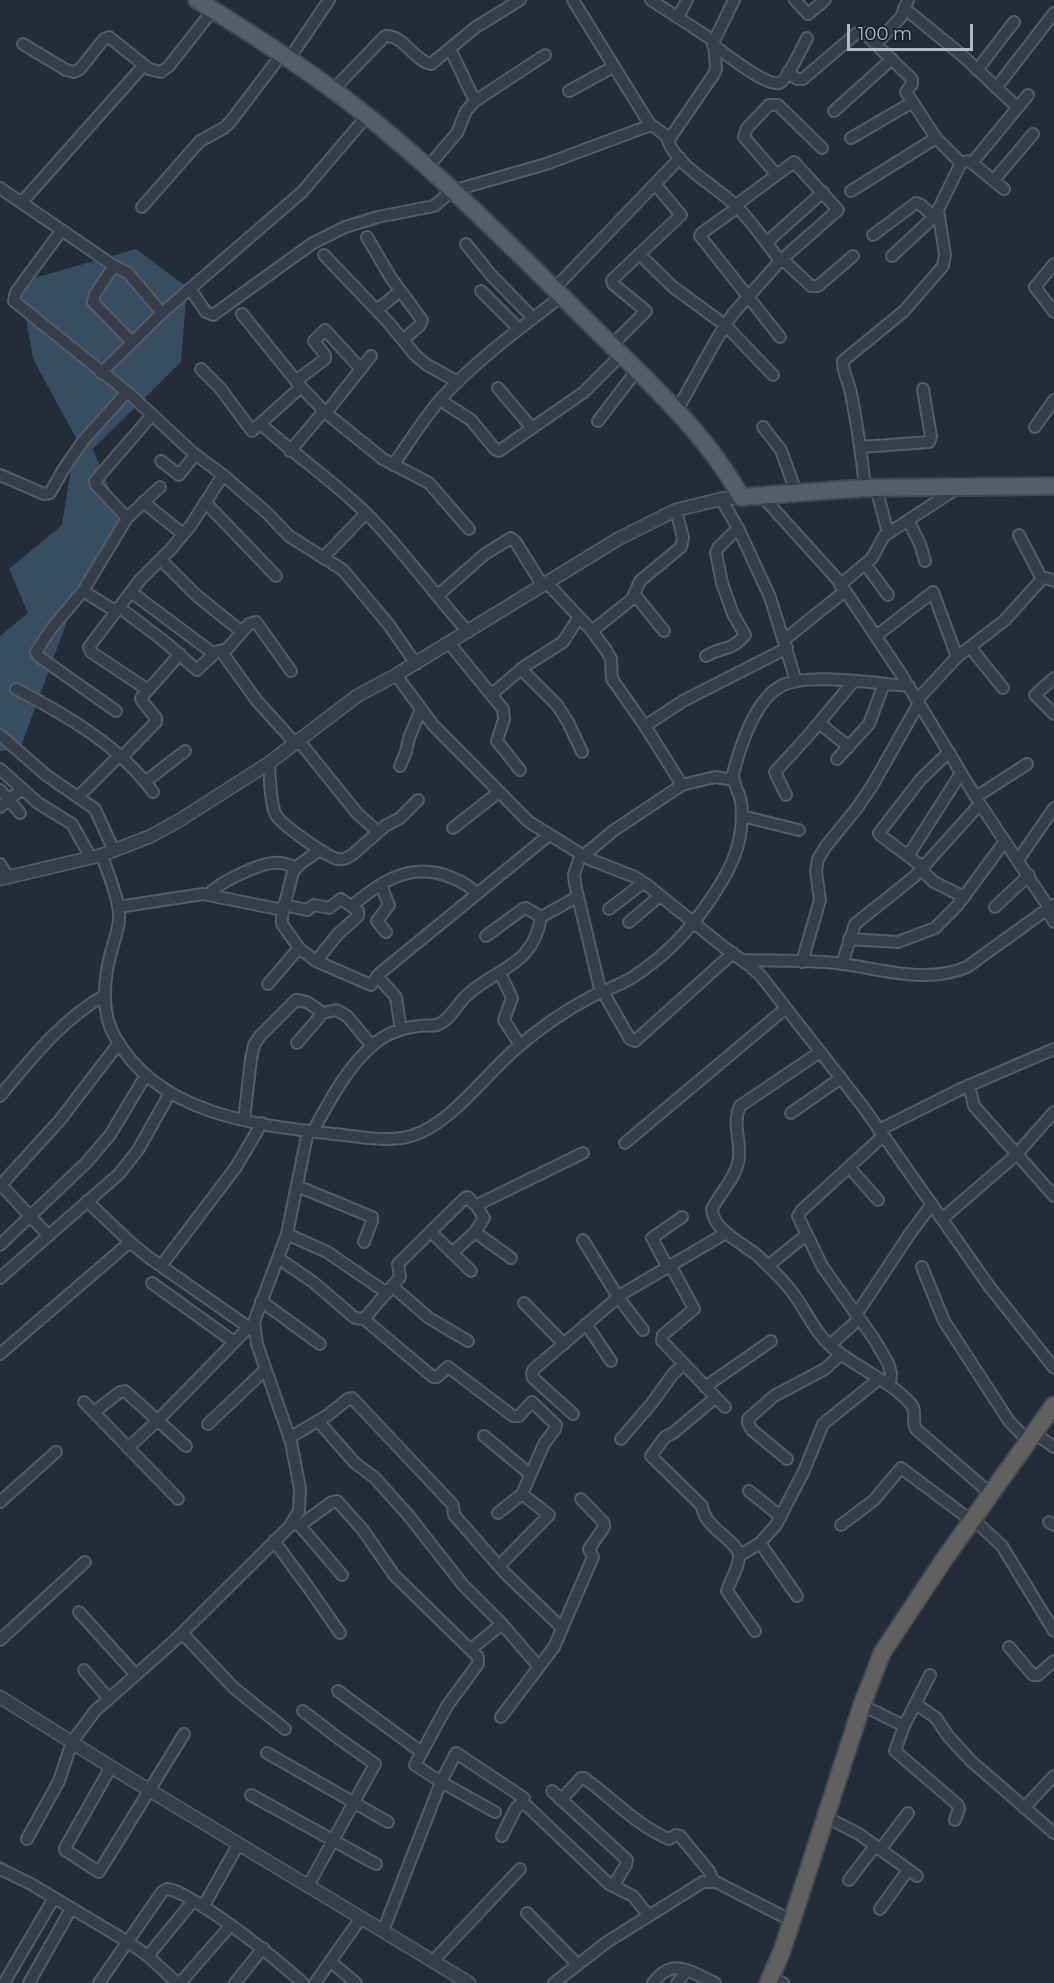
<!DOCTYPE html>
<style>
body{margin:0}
#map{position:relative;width:1054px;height:1983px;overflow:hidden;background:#222d39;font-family:Montserrat,sans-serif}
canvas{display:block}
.scale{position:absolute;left:847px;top:24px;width:126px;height:27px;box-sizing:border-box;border:3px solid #b1bac5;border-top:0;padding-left:8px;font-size:18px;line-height:21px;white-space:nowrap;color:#b1bac5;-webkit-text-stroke:4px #1b242e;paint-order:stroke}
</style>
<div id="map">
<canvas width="1054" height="1983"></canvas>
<div class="scale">100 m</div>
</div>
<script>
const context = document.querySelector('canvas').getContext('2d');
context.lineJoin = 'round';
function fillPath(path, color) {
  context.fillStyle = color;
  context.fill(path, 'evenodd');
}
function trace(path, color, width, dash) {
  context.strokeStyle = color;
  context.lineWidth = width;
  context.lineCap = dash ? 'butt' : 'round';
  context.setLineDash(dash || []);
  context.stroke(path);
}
fillPath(new Path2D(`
 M136 249 187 287 181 362 93 449 124 525 76 597 20 749 0 751V636L28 613 9 569 62 525 76 438 33 359 20 282Z`), '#384c62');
trace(new Path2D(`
 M0 1861 7 1865`), '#384c62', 2);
const minor = new Path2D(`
 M573 0 649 123 669 138
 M651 0 714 41
 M734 0 714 41 716 69 714 74 668 141C679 169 720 188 739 209 754 225 767 243 780 261
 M795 0 808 14 825 0
 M904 8 963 56 1017 107
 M678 17 687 0
 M23 44 66 70 74 72 80 69 104 39 109 37 149 69 161 72 169 66 213 10
 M876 44 901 17 908 0
 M713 45C725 53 766 87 780 83 786 81 803 46 807 38
 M450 49 475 101
 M289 59 329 0
 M977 70 1014 22
 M788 72 797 79H803L857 33H864L912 79V84L906 92 936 138 961 163 938 210 945 255 943 266 904 311 843 361C842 371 849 382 851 393 857 425 862 456 865 488
 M996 88 1054 13
 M333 90 385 36C403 34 414 61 431 64L476 27 520 0
 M569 91 613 67
 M834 111 892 59
 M851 138 911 103
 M967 161 972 163 1004 189
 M972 163 1028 95
 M427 168 457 133 466 111 475 101 545 55
 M776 174 744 137 747 128 769 105H778L822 148
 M994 180 1033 134
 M0 188 114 266 128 273 162 313
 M851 191 936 138
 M22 202 144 65
 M142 207 200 141 224 128 231 121 282 54
 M738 207 702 233 700 236 780 337
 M62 230 16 292 14 301 132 396 192 452 223 475 267 513 289 536 343 570 389 625 416 664
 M873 235 916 203 921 205 939 221
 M367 237 391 278 422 320 420 325 403 340
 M767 242 823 192
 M466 244 491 275 533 318
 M639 254 673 287 725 325 773 375
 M324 255 388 322 416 356 427 365 458 382
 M892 256 935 216
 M782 259 811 286H818L853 256
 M1054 264 1035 287 1054 312
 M114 266 95 294 93 302 132 342
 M190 289 206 312 213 315 313 243 345 227 378 217 434 206 452 191 546 164 651 125
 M554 289 680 158
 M481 291 519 329
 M377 310 400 291
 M242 314 301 387 326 413 383 459 429 483 469 529
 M612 345 646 311 613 284 612 280 681 215 655 184
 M201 369 220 388 252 431 301 387
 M101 373 162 313 302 192 367 116
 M296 381 325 359V355L314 341 325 330 361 369
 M498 388 531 427
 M440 400 471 420 495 449 499 451 584 392 621 355
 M676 412 715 342 732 315 780 261 838 210 794 162 736 205
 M326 413 371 356
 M598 421 637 370
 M261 424C295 455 333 481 366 513 403 550 433 593 468 632
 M763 427 781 450 796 492
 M1035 427 1054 400
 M861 447 929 442 931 437 923 389
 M290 451 324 411
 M161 461 179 475 195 455
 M393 465C408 444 422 421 439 401 475 361 519 329 562 296
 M0 475 44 494 50 493 63 470 83 441 127 392
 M876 488 888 533
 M761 495 837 579 865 620 901 674 980 804 1049 908
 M721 499 738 528 770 597 796 681
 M143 502 183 534
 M205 502 276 576
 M127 518 96 485 95 481 152 415
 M908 520 920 544 925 561
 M1019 535 1042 579
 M323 558 366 513
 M161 560 196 595 242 632
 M865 564 888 595
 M548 584 592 631 606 650 611 659 612 679 645 726 682 785
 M840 585 872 558 884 536 956 489
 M83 591 115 611
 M131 592 214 654
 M635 595 664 631
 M437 596 485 554 511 538 515 541 543 586
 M119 607 165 642 197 670 216 652 227 649 249 624 256 622 291 671
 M592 631 632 599 640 581 681 547 683 538 676 510
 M876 636 933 592 957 657
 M784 640 845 591
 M449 643 503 709 504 719 497 741 520 770
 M970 647 1003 688
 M221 651 257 701 296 744
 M706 656C723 646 730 652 745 635L733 614 722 583 716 553 718 548 738 528
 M521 669 557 705 568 722 582 752
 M396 675 433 725 529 822 589 859 635 877 647 885 725 948 750 966 761 976 864 1108 989 1286 1054 1368
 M1054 678 1035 695 1054 714
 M16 689C66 715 120 746 153 792
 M148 690 91 652 89 647 140 580 171 549 191 525 223 475
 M492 694 525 666 563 642 579 617
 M917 700 957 657 1005 620 1042 579 1046 578 1054 581
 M116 711 38 656 36 652 51 629 83 591 127 518 160 487
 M819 723 849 747
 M645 726 683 701 787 648
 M0 735 46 775 95 809 114 851
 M299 741 357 813 378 832
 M121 758 156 722V718L142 701 141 698 180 654
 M837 759 869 724 884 684
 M269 763C270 777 270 804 276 815 282 825 327 857 338 859 344 860 347 858 352 855L385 826 400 818 418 800
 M400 766 406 752 409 738 421 709
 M0 769 38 803 72 824 91 858
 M145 782 185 751
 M0 790 20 813
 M786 795 775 772 808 736 853 682
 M78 797 119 756
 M976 797 1027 764
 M0 807 22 789
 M742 816 799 830
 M453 828 499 792
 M320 850 300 864 293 872 282 915V924L299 948 316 961 371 985 379 974 549 835
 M581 854 574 874 575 884 601 993
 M102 855C108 875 120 899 119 920 118 932 113 944 110 956 104 981 101 1013 115 1037 158 1114 254 1125 334 1134 358 1136 387 1143 411 1136 452 1124 486 1073 518 1047 540 1028 566 1010 591 997 605 990 620 985 633 977 664 957 690 930 710 900 725 878 738 856 741 829 742 819 743 808 740 798 738 790 733 783 733 774 740 747 755 700 781 686 808 672 877 684 909 686
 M583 856 613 831 682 785 715 777 733 780
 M908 856 961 773
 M1018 860 1054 808
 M0 864 8 877
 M924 868 880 835 879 833 921 779 949 752
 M921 870 934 882 964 897
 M381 885 389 905 377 921 386 932
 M209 894C218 883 258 864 273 863 282 862 288 864 296 868
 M284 905 307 910 314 905 329 908 341 899 358 911V916L338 934 316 961
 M352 906C379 883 408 863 445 875 458 880 468 884 477 894
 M118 907 203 894 283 910
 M995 907 1029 875
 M609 909 643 883
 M1047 910 1054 922
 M629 922 660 896
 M486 936 523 909 526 908 541 917 577 897
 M849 939 898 942 935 928 957 906 1005 841
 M744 960C774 961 805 960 836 963 878 968 925 985 967 967L1053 905
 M802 962 820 900 816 871 818 859 826 846 857 808 872 786 919 703
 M842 964 855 924 914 877 980 804
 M500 973 512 998 504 1020 520 1045
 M377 976 396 997 401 1030
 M268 984 299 948
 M603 992 630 1039 635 1041 733 953
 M297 1043 323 1013 336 1010 347 1016 372 1046
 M820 1052 740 1106C731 1124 743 1144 738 1163 734 1180 720 1193 712 1209 713 1231 743 1243 758 1256 771 1269 785 1281 795 1296 808 1314 815 1333 833 1348 857 1368 889 1380 910 1403 918 1411 911 1420 916 1429L991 1494
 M969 1085 974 1106 1054 1196
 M0 1096C31 1059 62 1019 105 995
 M791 1113 841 1078
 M244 1120 251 1059 254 1045 260 1036 296 1000 307 1002 323 1013
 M879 1130 961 1089 1054 1049
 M313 1131C329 1102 347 1067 373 1045 385 1034 402 1028 419 1026 424 1025 431 1026 437 1025 449 1021 457 1005 466 996 497 967 533 967 541 917
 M883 1136 801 1211 798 1216 822 1266 874 1339 888 1363 891 1373 890 1386
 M625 1143 786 1008
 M849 1167 878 1200
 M1 1185 48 1235
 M0 1186 60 1120 119 1043
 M297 1186 372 1217V1221L364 1242
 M87 1201 132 1244 151 1259 254 1331
 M942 1219 1016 1155 1054 1112
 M431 1232 471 1271
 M475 1232 484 1218 476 1205
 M287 1234 327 1252 387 1293
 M583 1240 618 1297 643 1330
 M0 1245 87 1162 110 1135 146 1075
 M452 1253 475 1232 511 1258
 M278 1258 313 1282 355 1318 364 1319 400 1277 398 1264 465 1198 468 1197 474 1204 477 1205 583 1153
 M161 1266 236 1167 262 1123
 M671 1266 694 1309 663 1335 662 1341 725 1407
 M768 1266 806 1235
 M922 1267 944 1321 1009 1421 1028 1441
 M668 1268 652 1238 682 1217
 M0 1278 119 1174 138 1150 170 1093
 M152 1283 234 1342
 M392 1286 429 1318 468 1341
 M261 1301 320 1344
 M524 1303 564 1344
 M856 1315 909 1235 932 1204
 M364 1319 433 1377H437L448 1367 513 1416H519L532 1402 556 1425 555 1429 544 1444 522 1494
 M586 1324 611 1361
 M830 1345 859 1319
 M0 1354 130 1242
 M705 1387 771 1341
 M715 1398 673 1433 665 1437 651 1456 702 1506C704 1528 737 1540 739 1555 740 1566 730 1580 727 1591L755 1631
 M84 1402 178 1499
 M94 1412 120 1392 125 1391 186 1446
 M573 1414 533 1378 532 1373 534 1369 622 1294 726 1233
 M318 1421 355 1463 375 1478 409 1516 463 1585 502 1624 539 1667
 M208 1424 265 1370
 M1034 1433 1054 1447
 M484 1436 530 1474
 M289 1438 328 1415 348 1399 352 1398 453 1505 454 1515 506 1574 562 1628
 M621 1439 652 1403 673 1374 683 1365
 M128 1448 158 1420 249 1327
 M787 1459 752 1430 748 1423V1419L774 1396 825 1369 841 1354
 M749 1491 781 1517
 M0 1502 56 1452
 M498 1513 522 1494 549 1515 499 1566
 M973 1519 1002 1546 1054 1631
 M295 1520 342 1575
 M1049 1522 1054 1525
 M841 1525 874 1500 901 1468 972 1521
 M299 1526 332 1502 337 1501 363 1530 394 1575 478 1657V1664L447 1706 415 1765 441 1782 495 1812
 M274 1541 308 1587 340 1633
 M760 1543 797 1596
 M739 1556 760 1543 776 1525 804 1471 823 1424 879 1379
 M79 1612 136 1675
 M182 1633 234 1688 285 1729
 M0 1640 85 1562
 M1009 1647 1033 1675H1038L1054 1661
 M471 1649 502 1624
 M84 1670 109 1699
 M930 1675 904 1726 895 1751 958 1805 959 1809 955 1820
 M338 1691 420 1751
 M916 1704 936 1718 948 1736 971 1761 1054 1833
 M862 1705 904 1726
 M303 1711 338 1738 375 1764 308 1886
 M501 1717 554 1647 593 1557 589 1549 604 1527V1523L581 1499
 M267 1753 388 1822
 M111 1767 65 1848V1850L99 1872 184 1734
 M552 1791 627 1860 626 1865 613 1886
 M251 1795 376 1864
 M561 1800 581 1778H584C612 1798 637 1826 669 1839L676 1835 680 1836 709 1871 714 1882
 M1024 1808 1054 1776
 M826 1817 859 1834 917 1876
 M502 1836 516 1808 521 1804 526 1805 609 1884 633 1896 648 1915
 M27 1839 59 1781 72 1742 95 1711 173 1642 289 1527 299 1511 300 1489 291 1442 257 1344 254 1322 287 1234 308 1131
 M880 1850 908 1813
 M0 1869 31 1884 128 1942 148 1956 177 1983
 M849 1880 875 1846
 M203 1907 238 1845
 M880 1909 908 1870
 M527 1913 577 1964
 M383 1931 441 1782 456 1753 524 1798 521 1804
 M148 1956 193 1901
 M433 1961 520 1869
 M331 1962 356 1983
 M770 1977 783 1983
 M4 1983 54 1898
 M29 1983 71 1909
 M99 1983 162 1892 167 1889C179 1890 193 1901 204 1907 240 1930 271 1955 303 1983
 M180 1983 231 1925
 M235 1983 263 1948
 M315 1983 361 1918
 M554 1983 607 1942 703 1882H716L792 1921
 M653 1983C673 1956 690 1972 715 1983
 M677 1983 687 1970`);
const tertiary = new Path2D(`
 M0 879 102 855 151 836 180 820 269 763 357 696 396 675 618 539 676 510 721 499 741 497
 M0 1697 111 1767 469 1983`);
const primary = new Path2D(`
 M197 0C255 36 313 73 366 115 446 179 519 254 592 326 643 376 707 434 741 497L865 488 1054 486`);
const trunk = new Path2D(`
 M768 1983 782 1951 862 1705 882 1653 943 1561 1054 1405`);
trace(minor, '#545d67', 14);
trace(tertiary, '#545d67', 15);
trace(primary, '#3f4852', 20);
trace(trunk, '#414a54', 20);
trace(minor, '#363f49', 10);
trace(tertiary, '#363f49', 12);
trace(primary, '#545e69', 16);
trace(trunk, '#62605e', 16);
</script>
